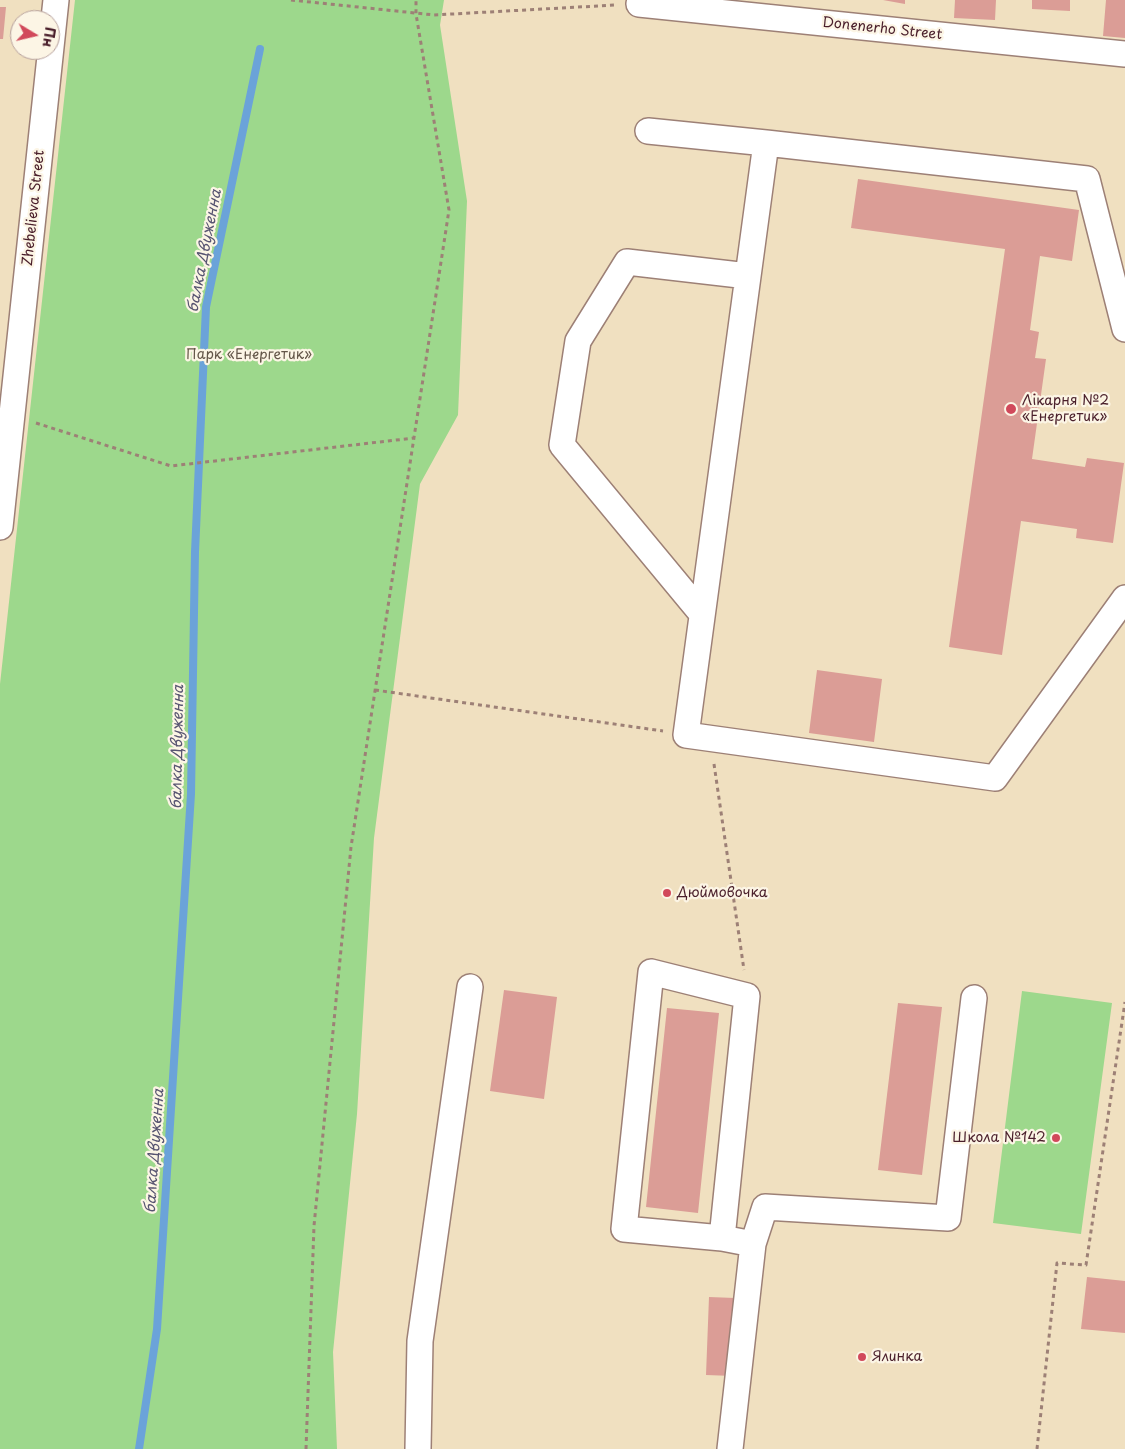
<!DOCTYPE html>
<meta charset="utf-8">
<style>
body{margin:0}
#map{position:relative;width:1125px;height:1449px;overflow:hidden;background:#f0e0c0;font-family:"Playpen Sans",sans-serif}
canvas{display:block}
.north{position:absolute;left:10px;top:10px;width:50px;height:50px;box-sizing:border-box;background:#fcf5e5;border:1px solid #b59f9b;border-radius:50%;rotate:99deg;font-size:14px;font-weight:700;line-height:20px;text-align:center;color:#4a1f2b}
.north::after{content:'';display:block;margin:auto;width:18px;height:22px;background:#d1495b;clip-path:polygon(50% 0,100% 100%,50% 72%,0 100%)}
</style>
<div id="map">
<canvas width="1125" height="1449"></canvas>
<div class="north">Пн</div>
</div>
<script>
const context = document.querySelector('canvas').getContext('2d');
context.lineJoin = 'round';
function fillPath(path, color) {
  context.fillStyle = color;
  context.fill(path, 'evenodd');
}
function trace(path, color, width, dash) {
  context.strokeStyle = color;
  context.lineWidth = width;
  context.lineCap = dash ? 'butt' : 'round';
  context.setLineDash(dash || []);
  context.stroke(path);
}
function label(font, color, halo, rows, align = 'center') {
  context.font = font + ' "Playpen Sans",sans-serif';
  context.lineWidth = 4.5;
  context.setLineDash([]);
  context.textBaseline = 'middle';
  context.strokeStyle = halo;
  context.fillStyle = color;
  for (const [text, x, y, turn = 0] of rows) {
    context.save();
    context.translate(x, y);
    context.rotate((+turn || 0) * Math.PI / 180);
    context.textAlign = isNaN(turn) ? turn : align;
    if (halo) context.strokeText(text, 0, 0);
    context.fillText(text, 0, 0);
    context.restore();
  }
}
fillPath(new Path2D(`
 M75 0H444L440 25 467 201 458 415 420 484 374 838 357 1114 333 1352 337 1449H0V684Z
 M1022 991 1112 1003 1081 1234 993 1223Z`), '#9dd88c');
trace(new Path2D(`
 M139 1449 157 1329 191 794 195 552 206 307 260 49`), '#6ba3d9', 8);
fillPath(new Path2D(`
 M883 0H905V4Z
 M955 0H996L995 20 954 18Z
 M1032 0H1070V11L1032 9Z
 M1106 0H1125V38L1103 36Z
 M0 7H6L3 39H0Z
 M858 179 1079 210 1072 261 1040 256 1030 330 1039 332 1035 358 1046 359 1032 459 1085 467 1087 458 1124 463 1113 543 1076 538 1077 529 1021 521 1002 655 949 647 1005 249 851 228Z
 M817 670 882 679 874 742 809 733Z
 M504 990 557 997 544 1099 490 1091Z
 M898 1003 942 1007 922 1175 878 1170Z
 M667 1008 719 1013 698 1213 646 1207Z
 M1087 1277 1125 1281V1333L1081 1329Z
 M709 1297 735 1298 733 1376 706 1375Z`), '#db9d96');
const minor = new Path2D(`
 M639 4 1125 54
 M648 131 766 143
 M1125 329 1087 179 766 143 686 735 995 778 1125 598
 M0 527 56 0
 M702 614 562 445 578 341 627 262 748 276
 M722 1238 624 1229 651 972 747 996 722 1238 753 1244 730 1449
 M753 1244 765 1207 948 1218 974 998
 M418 1449 420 1341 470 987`);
trace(minor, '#9d8076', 28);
trace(new Path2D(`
 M291 0 434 15 616 5
 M36 423 171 466 414 438
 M375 690 663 731
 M714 764 744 970
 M306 1449 314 1226 351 847 449 210 416 14V0
 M1037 1449 1057 1263 1086 1265 1125 1002`), '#9d8076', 3, [4, 4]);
trace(minor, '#fff', 25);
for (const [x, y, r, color] of [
 [1011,409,6,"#d1495b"],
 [667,893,5,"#d1495b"],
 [1056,1138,5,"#d1495b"],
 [862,1357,5,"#d1495b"]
]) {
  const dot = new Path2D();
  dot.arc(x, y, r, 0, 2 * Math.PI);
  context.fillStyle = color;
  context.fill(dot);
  trace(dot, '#fcf5e5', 2);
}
label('14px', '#4a1f2b', '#fcf5e5', [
 ["Donenerho Street",882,29,6],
 ["Zhebelieva Street",34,208,-84]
]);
label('14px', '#635648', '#fcf5e5', [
 ["Парк «Енергетик»",249,355]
]);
label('14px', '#4a1f2b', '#fcf5e5', [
 ["Лікарня №2",1022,401],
 ["«Енергетик»",1022,417],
 ["Дюймовочка",677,893],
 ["Школа №142",1046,1138,"right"],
 ["Ялинка",872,1357]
], 'left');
label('italic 15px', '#575471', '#fcf5e5', [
 ["балка Двуженна",205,251,-79],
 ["балка Двуженна",178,747,-89],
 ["балка Двуженна",155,1151,-86]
]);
</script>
